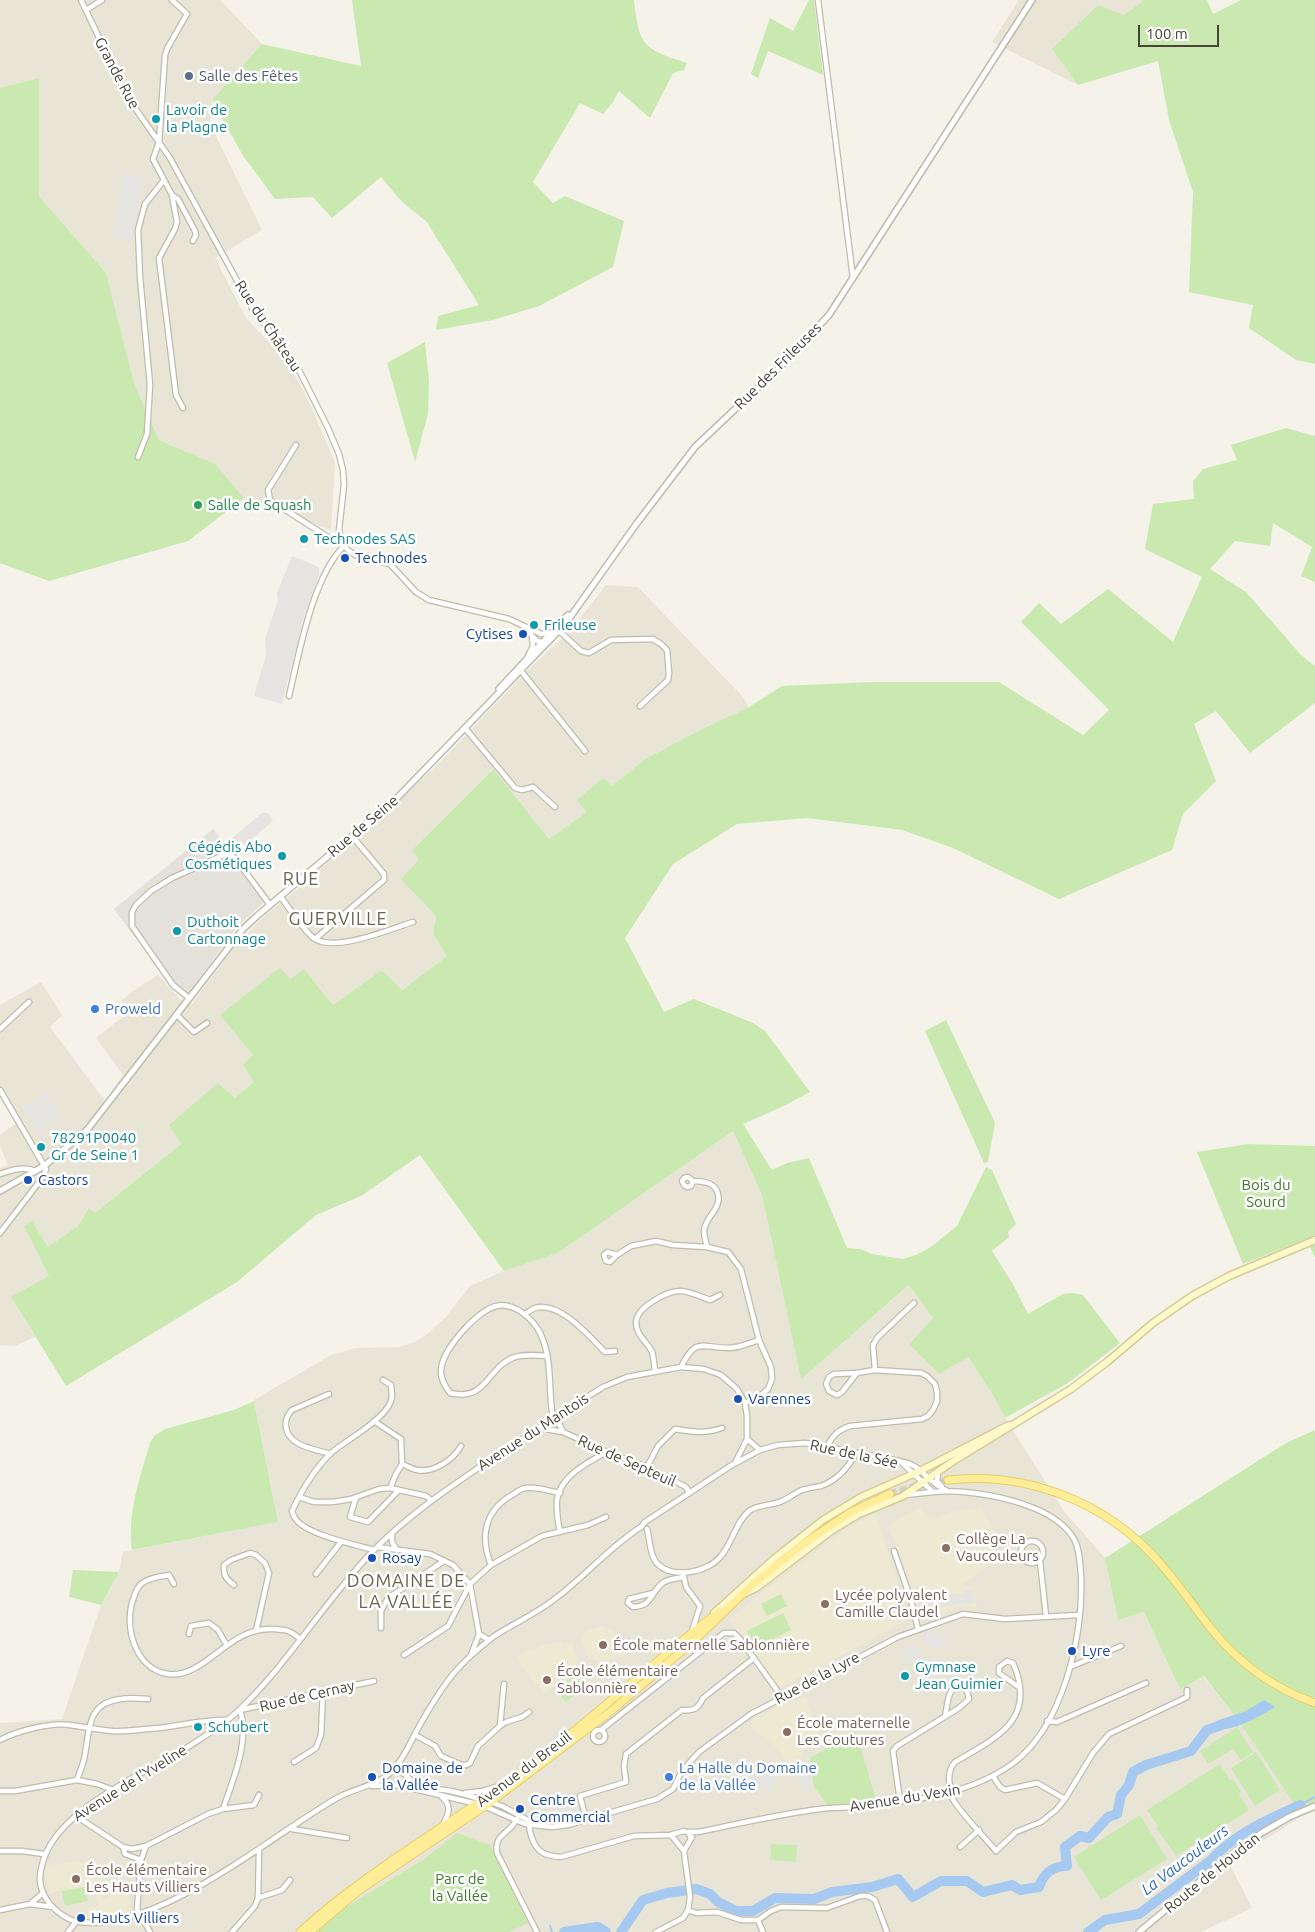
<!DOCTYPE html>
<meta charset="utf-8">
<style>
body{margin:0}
#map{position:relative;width:1315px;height:1932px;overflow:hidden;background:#f4f2e9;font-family:Ubuntu,sans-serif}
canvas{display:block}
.scale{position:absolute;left:1138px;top:25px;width:81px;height:22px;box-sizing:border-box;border:2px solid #484437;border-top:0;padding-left:6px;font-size:15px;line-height:18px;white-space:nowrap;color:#484437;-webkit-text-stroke:4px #fff;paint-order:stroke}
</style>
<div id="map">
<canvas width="1315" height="1932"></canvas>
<div class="scale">100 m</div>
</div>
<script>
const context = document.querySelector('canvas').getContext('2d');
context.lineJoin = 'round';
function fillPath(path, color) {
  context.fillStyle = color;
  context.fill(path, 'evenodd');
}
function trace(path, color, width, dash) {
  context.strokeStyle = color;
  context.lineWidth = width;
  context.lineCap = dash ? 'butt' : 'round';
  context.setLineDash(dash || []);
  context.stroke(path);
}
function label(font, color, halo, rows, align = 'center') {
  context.font = font + ' Ubuntu,sans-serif';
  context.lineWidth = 5;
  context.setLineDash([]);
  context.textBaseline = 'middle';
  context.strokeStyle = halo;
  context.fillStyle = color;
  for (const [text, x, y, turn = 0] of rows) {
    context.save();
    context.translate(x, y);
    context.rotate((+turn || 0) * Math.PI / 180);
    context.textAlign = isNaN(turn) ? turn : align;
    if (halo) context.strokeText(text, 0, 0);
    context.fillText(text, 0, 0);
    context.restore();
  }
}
fillPath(new Path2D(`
 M0 0H220L262 44 212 100 210 124 262 230 215 258 246 318 287 361 310 404 335 463 331 530 244 498 215 464 159 440 134 383 106 273 39 196V78L0 88Z
 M1019 0H1144L1124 15 1053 49 1078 85 992 42Z
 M606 585 638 587 743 697 749 707 702 729 645 759 612 787 603 778 587 812 549 840 492 769 412 850 420 860 436 916 433 934 447 956 402 990 382 970 333 1005 304 969 290 979 220 1015 253 1055 255 1082 235 1098 218 1083 181 1144 95 1213 89 1208 78 1226 48 1248 32 1221 50 1276 11 1297 35 1337 15 1346 0 1345V1168L8 1165 0 1145V1135L19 1121 0 1087V1005L41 982 62 1015 50 1027 105 1101 123 1075 96 1038 129 1012 121 1001 133 991 158 975 182 1001 191 1005 233 949 257 923 373 824 439 763 528 670 571 630Z
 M733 1131 762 1195 801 1378 910 1285 933 1318 909 1344 968 1357 993 1395 1005 1418 1064 1511 1105 1558 1118 1619 1144 1612 1180 1688 1203 1676 1240 1723 1302 1816 1229 1863 1252 1908 1201 1932H0V1723L62 1719 101 1605 119 1572 123 1552 278 1522 254 1400 331 1355 356 1348 399 1347 415 1342 427 1334 445 1318 470 1286 504 1271 558 1253Z`), '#e8e5d7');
fillPath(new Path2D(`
 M213 829 270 897 238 926 184 999 171 986 114 909Z`), '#e4e1da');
fillPath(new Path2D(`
 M921 1507 930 1521 952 1511 982 1508 995 1534V1561L961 1585 974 1588 977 1608 962 1606 940 1613 931 1599 920 1603 888 1526Z
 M876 1513 908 1620 779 1688 729 1620 767 1588 846 1529Z
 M602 1626 620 1635 624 1656 598 1664 596 1659 592 1660 591 1656H588L585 1647 581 1644V1637L588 1630Z
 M562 1641 563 1644 572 1642 575 1654 578 1659 577 1667 545 1694 520 1665 517 1656 522 1653 537 1649V1647Z
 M806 1696 817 1728V1743L802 1751V1757L787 1764 780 1752 761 1735 751 1729V1721L783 1704 795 1701Z
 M79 1860 80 1862 91 1860 94 1872 100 1871 107 1882 103 1888 89 1889 88 1886 49 1893 45 1874V1867Z
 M128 1891 132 1909 130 1913 120 1917H88L87 1908 98 1906 96 1896 101 1895 102 1898 109 1897V1894Z`), '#eee9d2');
fillPath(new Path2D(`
 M352 0H634C639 46 643 49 687 63L684 70 673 73 650 118 619 91 613 102 603 114 580 103 533 182 553 203 565 196 624 221 613 267 539 306 493 320 436 330 438 316 479 305 426 221 402 202 381 177 332 218 313 197 275 199 242 154 212 100 262 44 361 66Z
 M809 0H814L823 75 768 51 758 78 751 74 770 18 793 31Z
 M1144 0H1207L1213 14 1241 0H1315V364L1296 360 1249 328 1253 305 1189 292 1193 192 1169 120 1158 61 1078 85 1052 49 1098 5 1124 15Z
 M39 78V196L106 273 134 383 159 440 215 464 244 498 188 541 49 581 0 563V88Z
 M425 342 429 381 428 414 415 462 387 363Z
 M1286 428 1315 436V582L1301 576 1312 547 1273 523 1270 546 1235 541 1210 569 1246 592 1301 655 1315 666V703L1250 753 1216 711 1194 724 1216 781 1183 814 1172 850 1059 899 953 848 902 830 807 818 737 824 673 864 625 938 664 1012 694 999 753 1023 765 1031 810 1092 784 1106 743 1124 772 1170 787 1163 809 1158 847 1248 861 1249 872 1254 902 1259 916 1255 931 1247 957 1226 986 1167 992 1170 1016 1224 1008 1232 1009 1237 992 1251 1014 1286 1028 1314 1063 1294 1072 1293 1083 1295 1120 1343 1068 1383 1005 1418 993 1395 968 1357 939 1374 909 1344 933 1318 909 1285 801 1379 762 1195 733 1131 558 1253 504 1271 420 1155 361 1196 316 1215 237 1282 66 1386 11 1297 49 1276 24 1226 32 1221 48 1247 78 1226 89 1208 95 1213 181 1144 169 1125 218 1083 235 1098 254 1082 243 1065 253 1055 220 1015 280 968 290 979 304 969 333 1005 382 970 402 990 447 956 433 934 436 916 401 879 419 860 412 850 493 769 549 839 587 812 577 800 603 778 612 786 645 759 702 729 749 707 782 686 873 682H999L1083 735 1109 710 1021 622 1039 603 1061 624 1108 589 1173 642 1202 577 1145 549 1153 504 1194 499 1193 481 1203 469 1237 460 1231 445Z
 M946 1020 995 1123 988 1162 984 1163 925 1031Z
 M1248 1144 1315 1146V1257L1306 1239 1243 1264 1197 1152Z
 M254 1401 278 1522 132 1550C127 1514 140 1477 150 1443L154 1436 165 1429 234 1410Z
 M1315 1430V1811L1302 1816 1240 1723 1204 1676 1180 1689 1144 1612 1118 1620 1105 1558 1286 1443Z
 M73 1570 119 1572 101 1605 69 1597Z
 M781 1594 787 1606 767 1616 761 1604Z
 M783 1613 791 1630 756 1648 747 1631Z
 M575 1675 585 1686 566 1702 556 1691Z
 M1237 1727 1253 1752 1241 1760 1233 1749 1208 1764 1200 1751Z
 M856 1732 876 1800 829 1807 814 1787 810 1758Z
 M1256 1752 1280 1790 1255 1806 1231 1768Z
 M1220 1764 1230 1780 1233 1779 1241 1792 1239 1794 1249 1810 1176 1856 1156 1828 1158 1826 1147 1810Z
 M1140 1815 1167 1859 1101 1900 1074 1857Z
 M457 1833 490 1845 528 1923 509 1932H317L340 1911 424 1859Z
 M771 1844 797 1845 796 1862 770 1860Z
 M85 1887 88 1901 65 1906 62 1891Z`), '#c9e9b1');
fillPath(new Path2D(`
 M124 172 143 176 131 241 112 235Z
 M292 556 319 567V575L305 613 282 704 254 696 266 655 265 639 278 600 277 593Z
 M262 813H268L273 821 245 845 234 844 231 839Z
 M45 1093 66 1123 64 1125 57 1117 49 1125 39 1129 44 1138 41 1140 23 1108Z
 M973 1589 975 1604H957L939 1608 933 1600 956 1593 964 1594V1590Z
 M932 1628 937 1636 934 1639H937L942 1634 948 1639 940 1648H932L928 1646 920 1634Z
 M726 1634 729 1638 609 1730 606 1726Z
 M913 1644 923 1650 919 1653 921 1657 908 1665 900 1651Z
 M811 1763 813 1785 800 1786 798 1770H802V1764Z
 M772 1773 774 1786 737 1794 733 1781Z
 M577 1799 582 1815 559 1821 555 1805Z`), '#e6e4e0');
fillPath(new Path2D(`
 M1264 1700 1275 1707C1262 1715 1232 1733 1217 1728L1216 1721 1246 1711Z`), '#a5c9f1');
trace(new Path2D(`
 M1300 1805 1315 1797
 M550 1926 552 1932`), '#a5c9f1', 2);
trace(new Path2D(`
 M564 1932 598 1927 606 1932
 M621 1932 643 1900 667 1893 696 1889 710 1894 718 1902 736 1911H753L775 1898 814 1899 832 1892 872 1887 898 1879 913 1897 941 1881H967L983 1892 1012 1885 1020 1890 1039 1887C1043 1874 1053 1866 1067 1866L1065 1847 1080 1836 1089 1838 1108 1817 1117 1814 1121 1795 1129 1785 1133 1772 1146 1765 1191 1751 1207 1730 1230 1722
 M1088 1932 1105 1920 1139 1914 1210 1861C1234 1834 1267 1820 1300 1805`), '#a5c9f1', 10);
trace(new Path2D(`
 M890 1494 916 1486 948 1480`), '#d2cfc5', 7, [7, 3.5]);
const minor = new Path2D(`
 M81 0 128 98 170 158 252 308 298 368 328 428 339 454 343 470 344 485 339 530 342 544 349 551 357 556 390 564 416 592 429 600 509 619 541 634 552 633
 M172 0 187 14 168 47 165 55 159 142 153 159 172 195 177 222 175 229 159 258 176 395 183 408
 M818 0 853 278
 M86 10 102 0
 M172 195 178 199 195 231 196 235 193 241
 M296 445 268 490 270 500 334 541H341
 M138 457 147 434 150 385 140 277 138 230 145 204 164 180
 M557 629 581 651 589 653 611 640 653 639 661 644 667 650 669 673 668 680 640 706
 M527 630 537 641 544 643
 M528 656 533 646 532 637
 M521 671 585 751
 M289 696C299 653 313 576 344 546
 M465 728 515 788 522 790 533 787 555 807
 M280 896C288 906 305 933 315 939 337 952 390 929 413 922
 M315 939 384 880V874L352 836
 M189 998 173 985 132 926V912L136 905 151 891 172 878 228 853 236 859 270 905
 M177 1015 194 1032 207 1023
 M0 1029 29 1002
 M0 1090 46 1169 43 1177 0 1233
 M0 1174C12 1170 23 1166 36 1171
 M693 1181 691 1186 687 1187 684 1185 682 1181 684 1178 688 1177 693 1181C702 1182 712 1181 717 1191 724 1208 705 1216 704 1231 704 1236 706 1242 707 1247
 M617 1255 610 1262 606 1261 604 1255 607 1252 617 1255 631 1246 656 1241 673 1245 707 1247 728 1252 741 1269 759 1340 771 1367 772 1379 768 1389 760 1396 745 1403
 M525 1314C528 1312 532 1309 535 1308 559 1300 590 1337 605 1352L615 1351
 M547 1356C536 1355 525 1354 515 1357 487 1366 488 1402 450 1393 446 1387 441 1381 441 1372 440 1352 476 1311 496 1306 514 1302 534 1319 541 1335 553 1361 548 1392 553 1419
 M681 1367 704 1369 721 1375 737 1389 745 1403 747 1416V1439L735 1463 645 1522 641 1527C609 1547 583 1579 552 1601 534 1615 512 1624 493 1637 479 1648 465 1660 454 1673 439 1691 427 1712 416 1732 409 1745 403 1760 392 1771 378 1786 354 1788 337 1798 270 1836 160 1932 79 1922 65 1920 50 1907 44 1895 39 1885 39 1875 42 1865 54 1811 143 1774 188 1747 205 1736 223 1725 238 1711 288 1664 324 1602 372 1552 408 1515 450 1487 493 1458 530 1434 566 1410 603 1387L627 1377Z
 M681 1367C696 1336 702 1348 729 1348 738 1348 750 1343 759 1340
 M875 1370 873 1345 878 1337 914 1303
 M655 1371C654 1365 654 1357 652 1352 647 1341 636 1336 636 1322 637 1307 667 1291 680 1291 690 1291 701 1297 710 1300L720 1295
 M329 1394 292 1410C287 1415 285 1420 286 1427 288 1446 315 1449 330 1454
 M556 1417 563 1432
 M374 1421 401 1439 402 1464 396 1474 390 1488
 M539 1428 563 1432 607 1452 647 1467 686 1487 689 1492
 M747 1439 760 1450
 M827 1447C832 1436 838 1430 850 1426L922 1419 928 1416 933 1410 937 1401V1392L935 1384 927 1376 921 1373 875 1370 857 1373 834 1374 829 1377 826 1384 829 1391 837 1395 842 1392 857 1373
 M901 1462C919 1462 929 1484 946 1490
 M402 1464C407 1466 412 1469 417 1470 434 1473 453 1460 461 1446
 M647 1467 658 1446 675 1429C692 1432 706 1434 722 1428
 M938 1473 937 1481 942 1487
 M905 1495 933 1492
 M299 1497 314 1502H333L351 1499 379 1489 390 1488 426 1496 431 1500
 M356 1497 350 1517 368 1522 399 1490
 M647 1529C650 1539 649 1553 656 1562 670 1580 708 1573 721 1556 732 1543 736 1522 749 1511 759 1504 772 1506 782 1501 789 1498 795 1493 802 1490 808 1488 815 1487 821 1486 838 1480 848 1468 856 1453
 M560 1532C558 1522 556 1511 557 1500 560 1476 588 1462 607 1452
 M392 1533V1542L397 1550
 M1021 1552a11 11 0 1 1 22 0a11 11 0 1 1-22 0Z
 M377 1547 430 1554 453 1565 470 1584 479 1634 489 1640
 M374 1550C356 1545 304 1534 295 1518 293 1516 293 1513 292 1511 302 1490 314 1469 331 1453 346 1440 391 1417 392 1396 392 1393 391 1388 391 1385L383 1380
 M894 1551 911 1600 918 1629
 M1040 1561 1046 1616
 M491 1565C480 1537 484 1511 512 1495 516 1493 521 1488 525 1488 536 1486 549 1491 560 1493
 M316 1574 341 1542
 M684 1577 686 1587 700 1606 692 1631
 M174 1584 169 1575C161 1576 151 1577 144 1582 138 1585 136 1591 134 1597 123 1624 134 1669 168 1674 205 1679 229 1626 273 1629 287 1630 290 1630 300 1639
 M234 1585C226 1579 223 1575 224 1565L231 1560 250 1553 256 1555 265 1563 269 1573 256 1631
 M653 1593 629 1599 628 1603 633 1607C654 1606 650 1591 664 1582 669 1579 677 1578 684 1577L683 1573
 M381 1628V1611L388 1598 444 1561
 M189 1634 191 1626 209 1623 218 1630 226 1644
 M404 1655 448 1626 470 1584 491 1565 542 1536 588 1525 606 1517
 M471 1655 479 1634
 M1070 1667 1121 1646
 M1020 1688 999 1673V1667L1007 1661 1013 1663C1038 1720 996 1738 955 1762 946 1772 949 1786 953 1799 956 1808 988 1841 996 1851L1016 1832 1041 1822 1056 1810 1065 1799 1093 1753 1109 1734 1187 1697V1690
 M240 1710 374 1681
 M1047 1721 1057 1722 1146 1683
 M500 1726 504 1684
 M601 1730 724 1633H734L740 1639 782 1697
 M593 1736a6 6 0 1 1 12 0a6 6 0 1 1-12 0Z
 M415 1735 435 1746 441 1756 462 1765H466L470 1763 478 1746 500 1726 506 1722 522 1717 529 1712
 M0 1740C17 1731 51 1722 70 1725 85 1727 98 1730 112 1731 124 1732 136 1730 147 1729 174 1728 200 1719 227 1720
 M294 1762 316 1748 321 1735 323 1691
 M392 1771C403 1766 410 1784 421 1787 429 1790 437 1789 445 1790 458 1792 470 1796 483 1800
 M993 1776 1000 1787 1005 1790 1037 1783 1065 1799
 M77 1780C80 1771 84 1763 85 1754 90 1728 87 1703 121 1699 130 1697 139 1699 148 1699
 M372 1786 398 1785 477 1804
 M0 1791H15L77 1780 97 1784 113 1790
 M465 1793 483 1791 499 1786
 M442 1797C452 1806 449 1813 443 1825
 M900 1801 893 1751 897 1746 959 1708 969 1699 967 1691 964 1686C947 1683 948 1704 945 1716
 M491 1802 504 1807 533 1823
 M484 1806 525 1824 552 1827 568 1825 657 1799 673 1789 682 1771 699 1752 751 1714 898 1637 963 1614 1005 1619 1078 1615
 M223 1809C233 1779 250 1742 240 1710
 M76 1816 123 1847 132 1849 146 1846
 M517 1819C509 1835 494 1833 497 1853L537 1932
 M586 1819 580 1796 626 1782 624 1766 626 1754 682 1710C694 1711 698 1709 703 1698L754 1658
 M531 1822C528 1828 530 1832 532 1838 537 1853 546 1856 561 1857L634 1836 670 1835 684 1831 689 1833 691 1839
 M292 1829 347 1838
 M688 1832H698C738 1824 779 1814 820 1809 835 1807 850 1808 865 1806 915 1801 970 1794 1012 1764 1063 1727 1084 1635 1081 1576 1080 1564 1080 1550 1074 1539 1053 1502 972 1488 933 1492L900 1461 805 1443 778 1445 760 1450 736 1463
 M123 1847 125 1854 141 1860
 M960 1847 979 1830
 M0 1851H22L44 1854
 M684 1851 692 1837
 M258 1898 282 1890 290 1880
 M30 1904 43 1893
 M0 1910 30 1904 53 1907
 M688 1910 696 1913 717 1912 741 1920H758L771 1911 781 1907 827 1908 860 1896H868L875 1900 887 1932
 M758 1920 763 1932
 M68 1932 76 1922
 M150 1932 137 1909 141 1860 146 1846 208 1814 223 1809 254 1805 259 1795
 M232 1932 255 1906 258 1898 259 1851
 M656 1932 683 1918 688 1910 690 1897 684 1851 671 1835`);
const tertiary = new Path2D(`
 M499 689 568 615
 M488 704 566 623 637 523 695 447 783 364 829 315 1032 0
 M0 1191 44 1166 87 1130 243 929 257 916 398 797 490 702
 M1139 1932 1241 1847 1263 1832 1289 1817 1315 1806`);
const secondary = new Path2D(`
 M743 1594 756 1588 831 1531 859 1514 903 1496 952 1462 1071 1389 1107 1362 1153 1323 1192 1296 1229 1276 1315 1240
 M714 1613 775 1558 823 1520 861 1497 920 1471 1009 1425`);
const primary = new Path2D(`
 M948 1480C1027 1471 1106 1502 1159 1562 1179 1584 1195 1609 1213 1631 1240 1664 1276 1689 1315 1703
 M300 1932C369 1869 452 1824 527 1768 594 1719 654 1660 720 1611
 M310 1932 358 1891 491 1802 611 1711 697 1638 752 1585 806 1542 851 1512 890 1494`);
trace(minor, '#c0bbab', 7);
trace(tertiary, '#c0bbab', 8);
trace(secondary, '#d5cc98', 9);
trace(primary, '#e5cf66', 9);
trace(minor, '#fff', 4.5);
trace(tertiary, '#fff', 5);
trace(secondary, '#fff8c8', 6);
trace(primary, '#ffee97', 7);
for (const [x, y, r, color] of [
 [189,76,5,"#5c6f8a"],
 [156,119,5,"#0f9aa8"],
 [198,505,5,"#2e9e5b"],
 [304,539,5,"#0f9aa8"],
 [345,558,5,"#1a4fb4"],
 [534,625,5,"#0f9aa8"],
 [523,634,5,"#1a4fb4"],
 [282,856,5,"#0f9aa8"],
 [177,931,5,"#0f9aa8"],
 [95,1009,5,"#3f7fe0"],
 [41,1147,5,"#0f9aa8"],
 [28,1180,5,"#1a4fb4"],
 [738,1399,5,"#1a4fb4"],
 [946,1548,5,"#8d6e63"],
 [372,1558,5,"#1a4fb4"],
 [825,1604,5,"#8d6e63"],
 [603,1645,5,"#8d6e63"],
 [1072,1651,5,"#1a4fb4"],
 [905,1676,5,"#0f9aa8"],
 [547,1680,5,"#8d6e63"],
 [198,1727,5,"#0f9aa8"],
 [787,1732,5,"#8d6e63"],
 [372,1777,5,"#1a4fb4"],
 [669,1777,5,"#3f7fe0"],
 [520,1809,5,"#1a4fb4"],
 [76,1879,5,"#8d6e63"],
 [81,1918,5,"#1a4fb4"]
]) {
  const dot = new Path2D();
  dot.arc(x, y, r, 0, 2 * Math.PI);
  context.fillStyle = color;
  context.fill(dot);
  trace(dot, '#fff', 2);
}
label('15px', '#484437', '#fff', [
 ["Grande Rue",117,73,62],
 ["Rue du Château",268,326,56],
 ["Rue des Frileuses",778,366,-45],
 ["Rue de Seine",363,826,-40],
 ["Avenue du Mantois",533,1432,-33],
 ["Rue de la Sée",854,1454,12],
 ["Rue de Septeuil",627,1461,24],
 ["Rue de la Lyre",817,1678,-28],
 ["Rue de Cernay",307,1696,-13],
 ["Avenue du Breuil",524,1769,-37],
 ["Avenue de l'Yveline",130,1783,-32],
 ["Avenue du Vexin",905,1798,-9],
 ["Route de Houdan",1212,1873,-39]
]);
label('15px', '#4e5e75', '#fff', [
 ["Salle des Fêtes",199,76]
], 'left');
label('15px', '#0d838f', '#fff', [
 ["Lavoir de",166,110],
 ["la Plagne",166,127],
 ["Technodes SAS",314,539],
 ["Frileuse",544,625],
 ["Cégédis Abo",272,847,"right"],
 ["Cosmétiques",272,864,"right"],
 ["Duthoit",187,922],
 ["Cartonnage",187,939],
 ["78291P0040",51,1138],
 ["Gr de Seine 1",51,1155],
 ["Gymnase",915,1667],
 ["Jean Guimier",915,1684],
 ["Schubert",208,1727]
], 'left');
label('15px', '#27864d', '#fff', [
 ["Salle de Squash",208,505]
], 'left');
label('15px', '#164399', '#fff', [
 ["Technodes",355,558],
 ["Cytises",513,634,"right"],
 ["Castors",38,1180],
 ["Varennes",748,1399],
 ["Rosay",382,1558],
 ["Lyre",1082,1651],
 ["Domaine de",382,1768],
 ["la Vallée",382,1785],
 ["Centre",530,1800],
 ["Commercial",530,1817],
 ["Hauts Villiers",91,1918]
], 'left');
label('15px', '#366cbe', '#fff', [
 ["Proweld",105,1009],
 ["La Halle du Domaine",679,1768],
 ["de la Vallée",679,1785]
], 'left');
label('15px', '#3e7b29', '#fff', [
 ["Bois du",1266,1185],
 ["Sourd",1266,1202],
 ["Parc de",460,1879],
 ["la Vallée",460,1896]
]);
label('15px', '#785e54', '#fff', [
 ["Collège La",956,1539],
 ["Vaucouleurs",956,1556],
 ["Lycée polyvalent",835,1595],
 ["Camille Claudel",835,1612],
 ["École maternelle Sablonnière",613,1645],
 ["École élémentaire",557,1671],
 ["Sablonnière",557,1688],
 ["École maternelle",797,1723],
 ["Les Coutures",797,1740],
 ["École élémentaire",86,1870],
 ["Les Hauts Villiers",86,1887]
], 'left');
label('italic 16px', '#2e6cb6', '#fff', [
 ["La Vaucouleurs",1185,1860,-37]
]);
context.letterSpacing = '1px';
label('18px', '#6b634e', '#fff', [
 ["RUE",301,879],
 ["GUERVILLE",338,919],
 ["DOMAINE DE",406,1581],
 ["LA VALLÉE",406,1602]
]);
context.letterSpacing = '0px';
</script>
